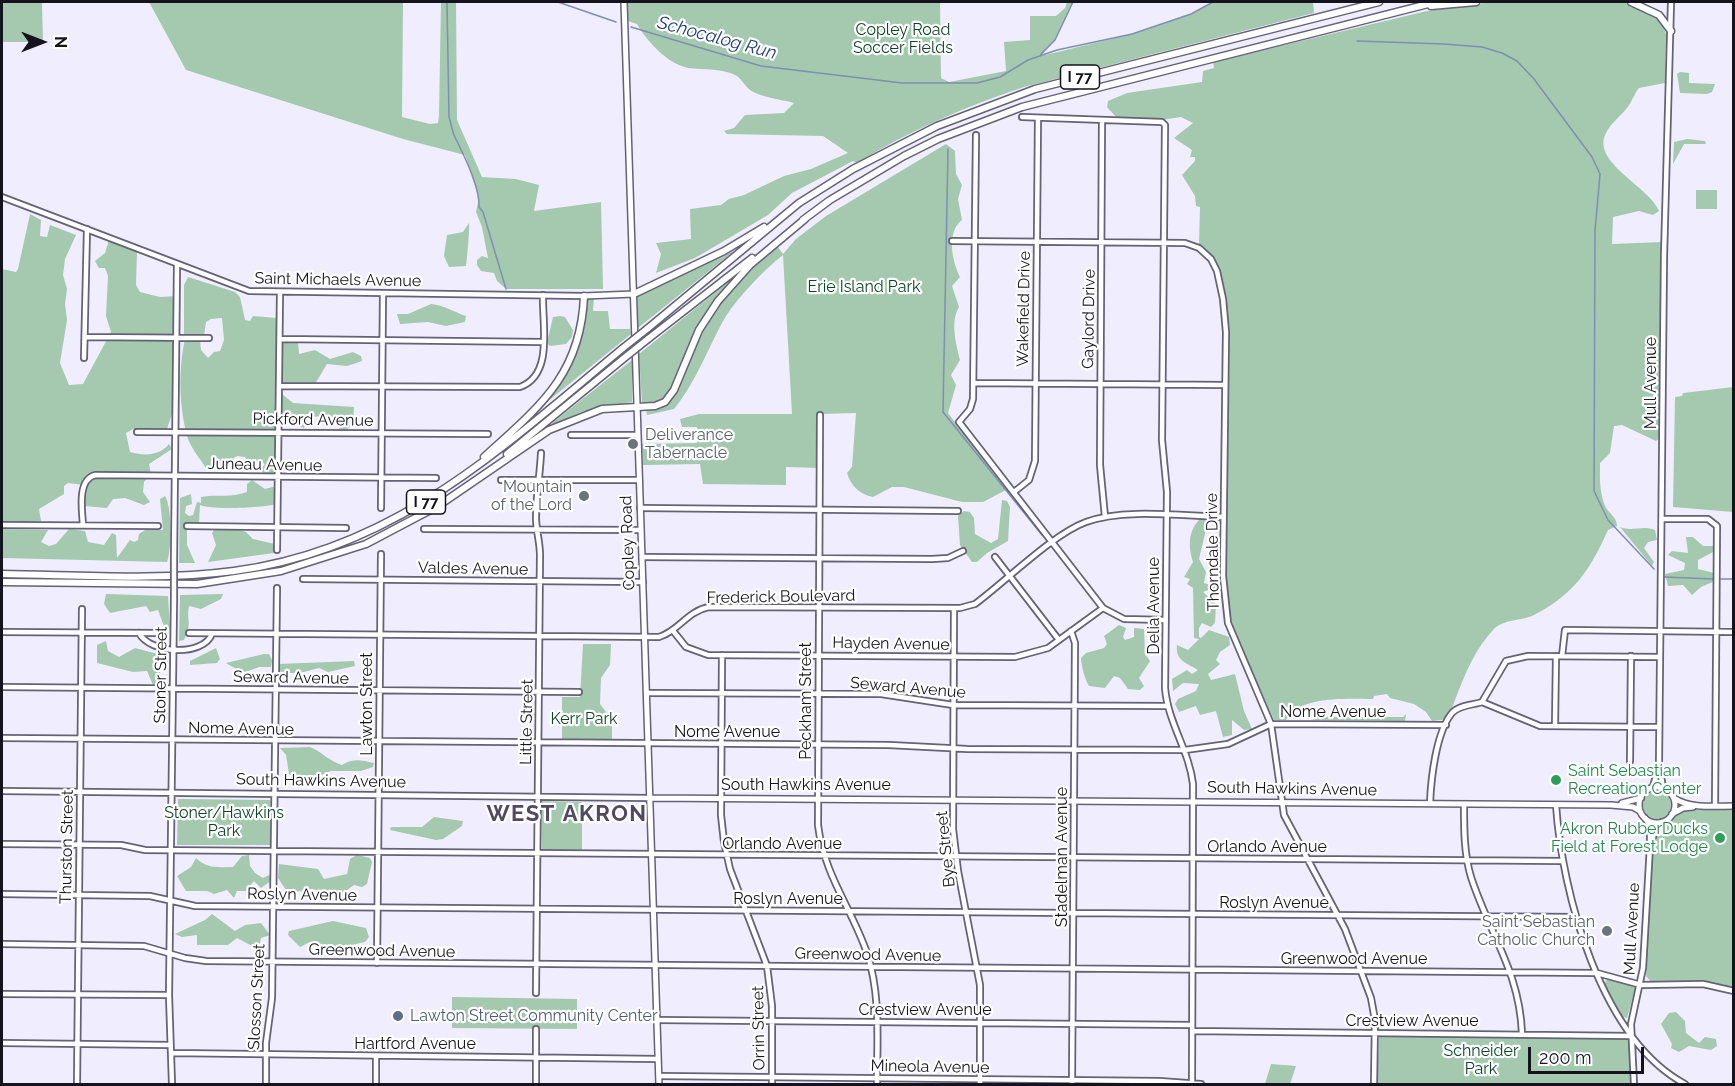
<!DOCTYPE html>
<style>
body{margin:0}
#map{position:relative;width:1735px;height:1086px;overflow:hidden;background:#f0edfe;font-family:Raleway,sans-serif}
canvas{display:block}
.frame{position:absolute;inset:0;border:3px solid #15131d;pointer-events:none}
.north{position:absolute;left:12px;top:12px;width:60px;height:60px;-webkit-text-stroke:4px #fff;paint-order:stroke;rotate:90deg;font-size:16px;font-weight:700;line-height:24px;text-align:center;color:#15131d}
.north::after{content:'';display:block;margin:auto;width:21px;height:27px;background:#15131d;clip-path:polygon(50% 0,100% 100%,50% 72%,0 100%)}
.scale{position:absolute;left:1528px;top:1047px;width:116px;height:27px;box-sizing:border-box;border:3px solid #15131d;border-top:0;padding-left:8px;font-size:18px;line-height:21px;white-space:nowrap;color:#15131d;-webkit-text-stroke:4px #fff;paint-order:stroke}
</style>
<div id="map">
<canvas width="1735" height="1086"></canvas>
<div class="frame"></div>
<div class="north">N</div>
<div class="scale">200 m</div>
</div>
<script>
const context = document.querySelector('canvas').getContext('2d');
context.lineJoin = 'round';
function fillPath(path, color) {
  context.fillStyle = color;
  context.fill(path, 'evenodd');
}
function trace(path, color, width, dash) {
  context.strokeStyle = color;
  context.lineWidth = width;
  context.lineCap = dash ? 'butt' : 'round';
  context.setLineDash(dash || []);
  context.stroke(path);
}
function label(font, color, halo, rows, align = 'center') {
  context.font = font + ' Raleway,sans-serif';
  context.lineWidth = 4.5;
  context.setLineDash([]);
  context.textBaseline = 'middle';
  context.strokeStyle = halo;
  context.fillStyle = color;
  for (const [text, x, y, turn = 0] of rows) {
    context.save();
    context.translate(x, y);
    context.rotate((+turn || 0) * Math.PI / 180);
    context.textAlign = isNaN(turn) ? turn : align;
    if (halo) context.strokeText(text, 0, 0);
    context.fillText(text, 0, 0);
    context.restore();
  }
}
fillPath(new Path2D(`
 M2 2H42L43 42H2Z
 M149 2H403L402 117 430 124 438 123 439 116 441 2H456L457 120 482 177 516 179 539 185 534 211 601 202 603 289H506L497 281 494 273 481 271 477 265V260L482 256 488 258 482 227 476 212 479 198 465 155 403 139 186 70Z
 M627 2H940L941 78 949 82 1006 71 1004 42 1030 40V16H1056L1065 8 1067 2H1073L1055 40 1041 56 1132 34 1191 14 1213 2H1313L1314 13 1024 87C966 106 909 131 857 163L853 161 792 193 768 215 695 258 656 273 661 254 656 243 691 239 690 209 721 205 729 199 744 195 784 176 811 169 848 153 823 136 727 134 724 131 734 128 745 115 784 113 794 103C780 99 762 98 750 90 745 86 742 80 737 76 724 68 703 70 688 68 666 63 647 41 637 24L628 21Z
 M1491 2H1623L1659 17 1666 34 1665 83 1639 88C1634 94 1632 102 1627 108 1620 117 1607 126 1604 138 1597 165 1650 188 1659 211L1653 215 1639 211 1613 217 1612 244 1662 242 1660 438 1656 441 1622 425 1614 426 1610 453 1600 463C1600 478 1599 491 1605 506 1609 514 1617 517 1617 526L1608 530C1590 570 1574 595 1532 616 1520 621 1503 619 1493 630 1470 655 1460 688 1448 719L1432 721 1426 712 1414 704 1390 698 1387 694 1374 696 1373 699C1350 699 1299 695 1286 720H1274L1233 629 1226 588 1227 316 1219 268 1213 256 1199 245 1200 207 1196 206 1195 196 1182 175 1195 161V157H1190L1192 150 1174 138 1193 123 1181 117 1154 121 1117 118 1107 107 1108 101 1127 93 1202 82 1203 71 1214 68 1213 62 1427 11Z
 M1680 72 1689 73V83L1715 84 1712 92 1707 94 1680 93 1677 74Z
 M1687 139 1705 141 1706 144H1684L1673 164 1674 142Z
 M946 144 955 151 956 174 962 185 958 199 962 220C946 232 952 261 960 277L952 286 959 307C950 322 956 343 960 360L951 375 956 385 948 413 1006 490 983 502H962L904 487H892L873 497C859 494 851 486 847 473L852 467 856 413 818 414V468L786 467V485L703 484 700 464 643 465 642 444 697 443V427H682L680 419 699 414H792L783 255C763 271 740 295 726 316 708 347 697 381 674 409L647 415 646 409 668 402 675 394C684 372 692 346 705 325 724 294 750 269 778 247L783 254 796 239 826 216Z
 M1696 190H1717V209H1696Z
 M30 214 41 220 40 236 47 237 50 225 76 235 65 259 63 275 67 289 65 304 67 320 60 363 69 385 83 384 111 332 106 316 108 276 105 268H99L95 261 105 253 109 240 137 251 136 285 140 292 160 297 176 296 175 405 167 429H133L126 433 130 452C145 456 159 456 169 444L172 449 149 464 151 474 144 482 143 492 150 502 144 505 125 498 113 499 107 508 84 506V485L68 483 64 486V494L39 509 41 521 2 523V269L16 272 18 269Z
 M469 223C470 225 467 261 466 266L449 267 444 256 447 235 463 232Z
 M734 251 638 328 637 295Z
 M188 277 235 292 240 297 245 320 250 321 253 316 277 318 276 475 265 474 259 469 265 465 262 461 250 466 245 457 237 456 223 465 206 468C200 459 192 449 188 439 179 410 178 369 185 339L200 340 201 350 208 358 214 352 220 351 224 340 222 318 211 319 206 322 204 336 184 334V285Z
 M733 278 709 309 689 345 670 393 661 401 642 403 639 354Z
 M589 298H594L593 311H608L610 329H630L631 334 547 402 569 369 580 343 586 301Z
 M431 304C444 305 454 312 466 316L465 322 446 326 428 322 400 324 397 314H408Z
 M560 316 565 317 573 330 572 337 566 344 550 346 547 343 553 317Z
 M291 341 298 342 299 354 315 350 330 359 353 352 361 356 362 361 347 366 327 364 315 384 282 383 281 343Z
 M632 360V402L581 412 553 426 552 423Z
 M1733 387V512L1673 507 1675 397 1682 396 1683 393Z
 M282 394 293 403 354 407 353 423 347 430 339 429 337 421 324 416 310 417 304 428C295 426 291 417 281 417Z
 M252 480 265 489 276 486V504C265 508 209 510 200 505L199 523 187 528V545L195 563H179L180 498 191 494 192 504 186 506 185 513 189 516 193 515 197 502 201 503V497C217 494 231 498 247 492V484Z
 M165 496C172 506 172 550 167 562L2 558V529L48 530 41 542 49 546 56 544 69 529 85 531 88 542 104 545 112 533 116 535 117 558 130 540 134 542 138 540 139 534 145 530H163L160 499Z
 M1002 500 1007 501 1010 507 1008 541 987 553 977 562H972L960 545 958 516 964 511 970 512 974 518 975 534 991 543 998 539Z
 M1205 518 1208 521 1199 559 1206 572 1204 583 1216 587 1203 592 1216 604 1215 623 1211 627 1202 623 1199 628V637L1201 638 1209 630 1229 637 1230 645 1220 652 1216 660 1220 664 1208 674 1211 680 1235 674 1244 711 1252 729 1244 730 1232 720V735L1223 737 1216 711 1200 715 1196 706 1179 712 1175 704 1178 699 1196 691 1199 684 1183 683 1173 691 1172 679 1187 670 1192 674 1198 670C1187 663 1175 661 1177 645L1188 650 1199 639 1194 638 1193 588 1187 584 1190 579 1184 577 1193 562C1188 546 1188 531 1200 519Z
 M1620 527C1632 532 1642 525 1655 530L1657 540 1648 542 1644 548 1654 562 1652 566Z
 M236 529 246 532 253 539 275 544 274 553 208 562 216 545 212 533 214 530Z
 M1686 537H1693L1703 546H1714L1715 551 1698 560V569L1714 573 1715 581 1701 587 1692 595 1683 585 1668 586 1665 574 1684 570 1685 563 1668 555 1672 551 1688 553Z
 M106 594 168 596 170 629 166 632 158 610 150 612 146 606 110 613 104 604Z
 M223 594 221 599 201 609 189 606C186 622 193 622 184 640L179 641 180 595Z
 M1119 625 1126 628 1123 637 1125 640 1134 637V628L1144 629 1145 654 1150 661 1139 678 1144 686 1140 690 1128 689 1120 678 1114 676 1105 688 1089 686C1085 680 1081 665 1081 658L1086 653 1104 648 1107 644 1104 636Z
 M106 641 108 651 119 657 135 648 154 653H166L168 663 160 664V683L153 685 147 671 133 672 97 663V645Z
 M583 644H611L610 665 601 678 600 704 612 720V740H562V697H580Z
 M216 648 220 659 217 663 190 665V661Z
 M264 654H269L272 660 271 667H259L243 673 226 663Z
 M354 661 355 666 328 672 319 668 300 673H281L278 664Z
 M1313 712 1316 717H1403L1406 714 1405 721 1313 720Z
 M310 747C322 752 329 761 342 765 353 758 361 760 374 763L373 767 361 771H331L304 782 289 774 286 755 280 748Z
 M1643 805a14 14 0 1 1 28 0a14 14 0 1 1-28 0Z
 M178 799 270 800V845H177Z
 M541 801 582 802V851L542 852Z
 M1733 809V987L1700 982H1651L1646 976 1651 866 1656 833 1682 810Z
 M434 817 463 821 462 826 443 839 436 840 390 830 391 827H422Z
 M249 855 250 866 255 873 263 878 269 875 272 880 261 888 254 881 246 891H237L234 898 227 890 214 894 207 891H186L177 876 191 867 196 858C207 869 218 867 233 867L242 856Z
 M357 855 370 858 372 862 367 884 362 887 354 885 339 896 312 889 288 893 278 878 279 864 318 869 324 879 347 874 350 859Z
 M212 914 235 931 245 925 261 923 270 935 261 938 260 943 254 947 237 938 228 945H197V935L182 937 175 934 205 920Z
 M333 921 366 928 369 937 365 942C343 946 331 956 310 942L300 947 288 935 289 931Z
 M1608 978 1636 986 1627 1018 1623 1017 1604 984Z
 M452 997 577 999V1029L452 1028Z
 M1676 1012 1685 1021 1686 1033 1699 1043 1705 1037 1716 1039 1717 1046 1711 1050 1689 1046 1679 1052 1671 1048 1672 1044 1661 1024 1669 1013Z
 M1379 1035 1626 1037 1630 1042 1632 1084H1377Z
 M1271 1064 1296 1066 1290 1084H1265Z`), '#a5c9ae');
trace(new Path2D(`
 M447 2 449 117C451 123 452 130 454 135 463 154 480 186 479 207L483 212 506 289
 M558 2 616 22
 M631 27 761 66 902 83H977L1000 77 1028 60 1057 50 1132 34 1191 14 1213 2
 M1357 41 1444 44 1482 47 1502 53 1517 61 1534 79 1592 157 1600 174 1595 231 1594 491 1608 520 1654 569
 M1041 54 1055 40 1073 2
 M948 149 943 412 1042 535
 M1664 577 1714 579
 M1721 579H1734`), '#7f8fb1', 1.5);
const minor = new Path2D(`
 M1022 117 1162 122 1165 125 1162 440 1167 492 1165 688C1168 723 1189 750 1193 784L1192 1084
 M1102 120 1100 465 1105 517
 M976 135 973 399 970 409 959 422 1103 608 1124 619 1165 620
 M2 197 249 291 584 296
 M952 241 1185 243 1199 248 1211 259 1217 271 1223 299 1226 332 1223 576 1228 623 1271 724 1284 815 1345 929 1371 998 1375 1020 1374 1084
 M85 337 209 338
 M280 339 542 342
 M84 358 87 229
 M974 383 1225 385
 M279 386 520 387C554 375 542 324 543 295
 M820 415 818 825C824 875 851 907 867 953 881 995 877 1041 877 1084
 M137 432 488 434
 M571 435H638
 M501 480H639
 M1014 492 1029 480 1035 461 1038 118
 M381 508 383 293
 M640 508 958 511
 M1662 519H1708L1717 526 1715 806
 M2 525 158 526
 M83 525C82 510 77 480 95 475L436 478
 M187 526 346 528
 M424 529 641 530
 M277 550 280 292
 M642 557 932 559 948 558 963 551
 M995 557 1059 640
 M174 559 177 265
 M303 579 643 582
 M954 608 953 829 958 871 980 985V1084
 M1071 631 1075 643 1072 1084
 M2 632 159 633
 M674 632 686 647 708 655 1015 657 1048 648 1103 608
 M139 633C150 654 203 657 212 634
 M189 633 659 637C679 631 687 611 709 607L960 608 975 604C1006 581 1053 534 1086 522 1124 508 1182 516 1223 517
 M722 655 721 815 724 842 730 869 767 966 772 1006V1084
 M1562 656 1565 630 1734 632
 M2 687 579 692
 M647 693 881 694 953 705 1167 706
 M1482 702 1540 726 1659 727
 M1555 726 1556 656
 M2 738 889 745 967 749 1185 750 1228 744 1271 724 1446 725
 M1630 761 1631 656
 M1660 770 1663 788
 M1653 787 1659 764 1664 256 1671 2
 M2 791 650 798
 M1430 803C1431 779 1436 732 1452 713 1459 705 1473 705 1482 702L1506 661 1528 656 1660 657
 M1464 804C1464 829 1464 854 1471 877 1489 933 1520 972 1522 1034
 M1556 805C1562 894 1601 1039 1685 1084
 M1653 837 1656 827 1662 822
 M2 844 121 845 145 850 1562 861
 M2 894 150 896 195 906 1575 917
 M2 944 144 946 185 958 206 961 1597 973 1641 985 1703 984 1734 991
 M377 963 381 554
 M536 993 540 555C540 542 536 530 536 518 536 496 540 475 541 453
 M2 994 169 995
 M657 1020 1192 1025
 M1192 1031 1632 1036
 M2 1043 170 1045
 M171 1053 658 1059
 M659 1076 1159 1081 1201 1084
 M77 1084 82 609
 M172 1084 169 995 174 599
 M266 1084V1043L272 998 277 588
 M376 1084V1056
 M536 1084V1029
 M1634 1084 1631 1024 1643 968 1650 846V826L1645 818`);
const major = new Path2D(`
 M624 2 659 1084
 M584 296 634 294
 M1639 805a18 18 0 1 1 36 0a18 18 0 1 1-36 0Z
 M650 798 1611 805 1633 807 1640 811
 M1674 798C1690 809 1715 806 1734 806
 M1622 803 1641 798
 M1672 814 1683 808 1693 807`);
const highway = new Path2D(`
 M1631 2 1659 15 1671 31
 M1431 6 1476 2
 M803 220 830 200 904 156 938 139 1022 107 1436 2
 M634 294 724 251 764 227
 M647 329 799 203 853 169 937 126 1035 89 1379 2
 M648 339 752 258
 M507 454 623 359
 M484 457C539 407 581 375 584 296
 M2 574C79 575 157 581 234 571 396 550 503 447 623 348
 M2 582 197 584 281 571 366 544 438 506 549 430 602 409 655 406 665 402 674 390 699 330 718 301 750 265 805 219`);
trace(minor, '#656179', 8);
trace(major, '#656179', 8);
trace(highway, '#656179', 9);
trace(minor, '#fff', 4.5);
trace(major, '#fff', 5);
trace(highway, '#fff', 6);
const minorBridge = new Path2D(`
 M174 599V559`);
const highwayBridge = new Path2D(`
 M623 348 647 329
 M623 359 648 339`);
trace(minorBridge, '#656179', 8, []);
trace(highwayBridge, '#656179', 9, []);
trace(minorBridge, '#fff', 4.5);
trace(highwayBridge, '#fff', 6);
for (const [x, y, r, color] of [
 [633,444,6,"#6b7280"],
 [584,496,6,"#6b7280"],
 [1556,780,6,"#2e9e5b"],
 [1720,838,6,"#2e9e5b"],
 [1607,931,6,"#6b7280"],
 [398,1016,6,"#5c6f8a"]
]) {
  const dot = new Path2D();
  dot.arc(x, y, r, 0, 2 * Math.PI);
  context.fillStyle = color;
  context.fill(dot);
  trace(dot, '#fff', 2);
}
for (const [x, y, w] of [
 [1080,77,39],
 [426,502,39]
]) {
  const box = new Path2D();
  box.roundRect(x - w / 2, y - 12, w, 24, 4.5);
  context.fillStyle = '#fff';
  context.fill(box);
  trace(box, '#15131d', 1.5);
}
label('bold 15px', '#15131d', null, [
 ["I 77",1080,77],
 ["I 77",426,502]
]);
label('16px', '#104526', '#fff', [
 ["Copley Road",903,30],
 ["Soccer Fields",903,48],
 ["Erie Island Park",864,287],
 ["Kerr Park",584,719],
 ["Stoner/Hawkins",224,813],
 ["Park",224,831],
 ["Schneider",1481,1051],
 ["Park",1481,1069]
]);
label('16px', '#15131d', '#fff', [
 ["Saint Michaels Avenue",338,280,1],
 ["Wakefield Drive",1024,309,-89],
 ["Gaylord Drive",1089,319,-89],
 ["Mull Avenue",1651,383,-90],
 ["Pickford Avenue",313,420,1],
 ["Juneau Avenue",265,465,1],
 ["Copley Road",628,543,-92],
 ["Thorndale Drive",1213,552,-91],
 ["Valdes Avenue",473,569,1],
 ["Frederick Boulevard",781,597,-1],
 ["Delia Avenue",1154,606,-90],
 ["Hayden Avenue",891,644,1],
 ["Stoner Street",161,675,-89],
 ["Seward Avenue",291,678,1],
 ["Seward Avenue",908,688,5],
 ["Peckham Street",806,701,-90],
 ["Lawton Street",367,704,-90],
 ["Nome Avenue",1333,712],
 ["Little Street",527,722,-89],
 ["Nome Avenue",241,729,1],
 ["Nome Avenue",727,732],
 ["South Hawkins Avenue",321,781,1],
 ["South Hawkins Avenue",806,785],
 ["South Hawkins Avenue",1292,789,1],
 ["Orlando Avenue",782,844],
 ["Thurston Street",67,847,-89],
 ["Orlando Avenue",1267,847],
 ["Bye Street",946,849,-96],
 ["Stadelman Avenue",1062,857,-90],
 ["Roslyn Avenue",302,895,1],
 ["Roslyn Avenue",788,899],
 ["Roslyn Avenue",1274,903],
 ["Mull Avenue",1632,929,-87],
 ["Greenwood Avenue",382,951,1],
 ["Greenwood Avenue",868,955,1],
 ["Greenwood Avenue",1354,959],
 ["Slosson Street",257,997,-87],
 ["Crestview Avenue",925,1010],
 ["Crestview Avenue",1412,1021],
 ["Orrin Street",759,1028,-91],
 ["Hartford Avenue",415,1044],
 ["Mineola Avenue",930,1067,1]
]);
label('16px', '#5b616d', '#fff', [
 ["Deliverance",645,435,"left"],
 ["Tabernacle",645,453,"left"],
 ["Mountain",572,487],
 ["of the Lord",572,505],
 ["Saint Sebastian",1595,922],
 ["Catholic Church",1595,940]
], 'right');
label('16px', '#27864d', '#fff', [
 ["Saint Sebastian",1568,771],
 ["Recreation Center",1568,789],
 ["Akron RubberDucks",1708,829,"right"],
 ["Field at Forest Lodge",1708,847,"right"]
], 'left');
label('16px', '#4e5e75', '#fff', [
 ["Lawton Street Community Center",410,1016]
], 'left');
label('italic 18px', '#223d73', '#fff', [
 ["Schocalog Run",717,38,15]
]);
context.letterSpacing = '1.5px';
label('bold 22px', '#4f4a62', '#fff', [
 ["WEST AKRON",567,814]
]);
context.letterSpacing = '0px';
</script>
